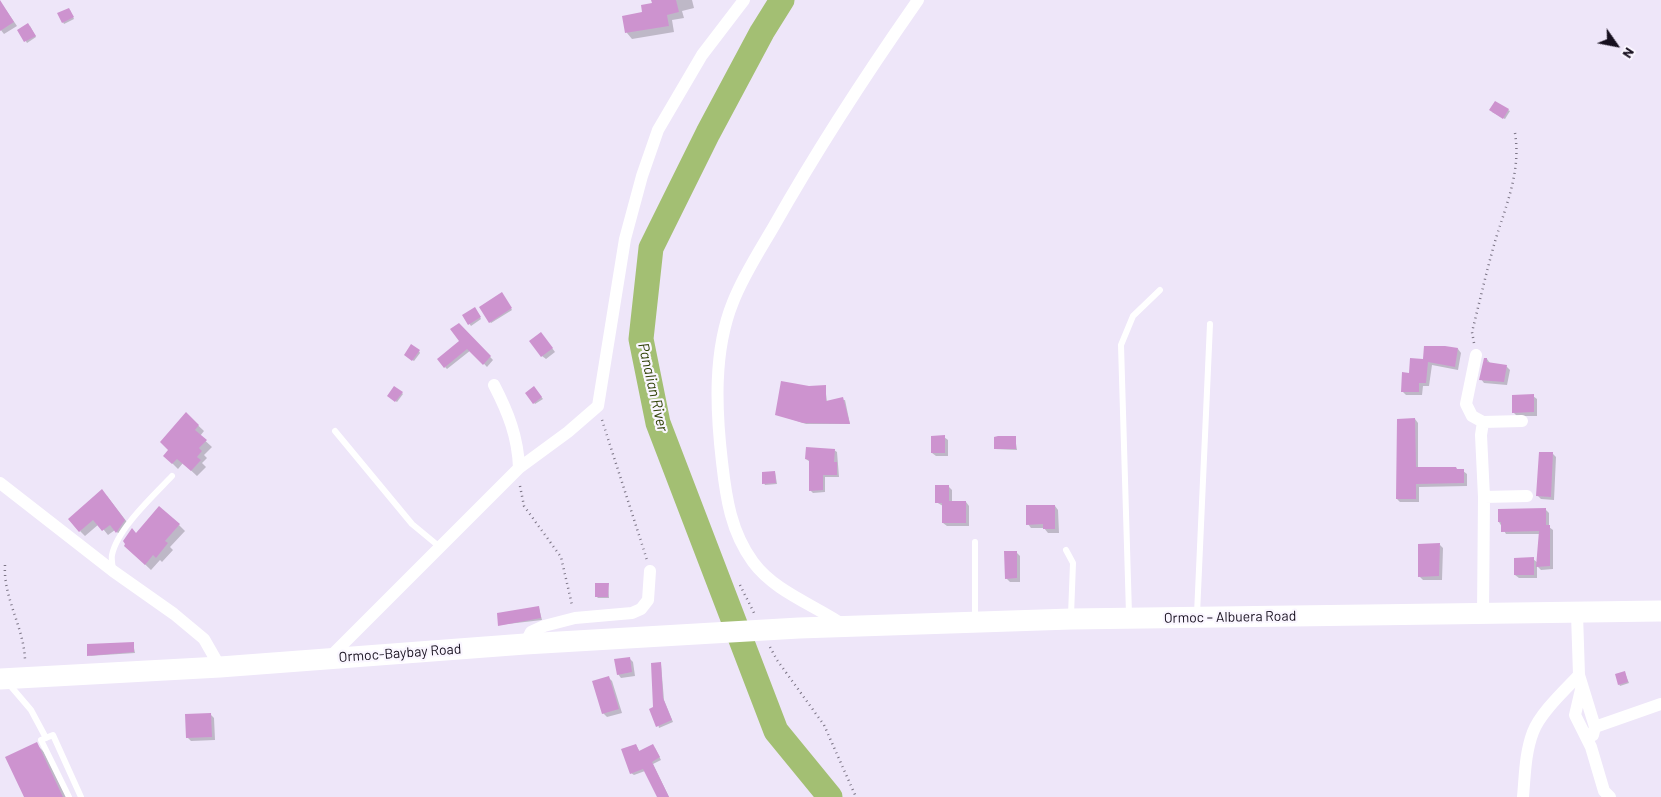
<!DOCTYPE html>
<meta charset="utf-8">
<style>
body{margin:0}
#map{position:relative;width:1661px;height:797px;overflow:hidden;background:#eee6f9;font-family:Barlow,sans-serif}
canvas{display:block}
.north{position:absolute;left:1591px;top:20px;width:50px;height:50px;-webkit-text-stroke:4px #faf6ff;paint-order:stroke;rotate:123deg;font-size:14px;font-weight:700;line-height:20px;text-align:center;color:#160f1e}
.north::after{content:'';display:block;margin:auto;width:18px;height:22px;background:#160f1e;clip-path:polygon(50% 0,100% 100%,50% 72%,0 100%)}
</style>
<div id="map">
<canvas width="1661" height="797"></canvas>
<div class="north">N</div>
</div>
<script>
const context = document.querySelector('canvas').getContext('2d');
context.lineJoin = 'round';
function fillPath(path, color) {
  context.fillStyle = color;
  context.fill(path, 'evenodd');
}
function trace(path, color, width, dash) {
  context.strokeStyle = color;
  context.lineWidth = width;
  context.lineCap = dash ? 'butt' : 'round';
  context.setLineDash(dash || []);
  context.stroke(path);
}
function label(font, color, halo, rows, align = 'center') {
  context.font = font + ' Barlow,sans-serif';
  context.lineWidth = 4.5;
  context.setLineDash([]);
  context.textBaseline = 'middle';
  context.strokeStyle = halo;
  context.fillStyle = color;
  for (const [text, x, y, turn = 0] of rows) {
    context.save();
    context.translate(x, y);
    context.rotate((+turn || 0) * Math.PI / 180);
    context.textAlign = isNaN(turn) ? turn : align;
    if (halo) context.strokeText(text, 0, 0);
    context.fillText(text, 0, 0);
    context.restore();
  }
}
fillPath(new Path2D(`
 M652 0H692L694 8 682 11 684 18 672 20 674 32 632 39 627 33 623 17 644 13 653 4Z
 M6 10 17 26 4 34 0 29V13Z
 M70 10 74 19 64 24 59 14Z
 M30 26 36 37 27 43 19 30Z
 M1508 110 1510 111 1505 119 1492 112Z
 M503 295 512 310 491 323 490 322Z
 M476 310 481 319 471 326 464 316Z
 M459 324 493 360 487 367 471 350 447 369 445 367 461 341Z
 M544 337 555 352 546 359 542 356Z
 M1458 349 1461 353 1458 370 1432 365 1429 386H1423L1422 395H1406L1402 391 1410 374 1424 360Z
 M419 351 420 353 414 361 407 356Z
 M1487 359 1490 363 1506 366 1510 370 1507 385 1484 383 1481 379Z
 M825 386 827 402 845 400 850 424H806L776 414 809 387Z
 M534 388 543 399 535 404 526 393Z
 M402 393 403 394 397 402 390 397Z
 M1533 396 1537 399V416H1517L1513 412Z
 M186 414 204 431 200 436 212 447 204 455 207 458 202 463 206 467 197 476 183 463 178 469 170 461V450Z
 M1415 419 1418 423V468L1463 471 1467 474V486L1419 487V502H1400L1397 499Z
 M944 437 948 440V456H936L932 453Z
 M1015 437 1017 450 995 449Z
 M834 450 837 452 839 477H825V492L813 493 810 490V462L806 459Z
 M1552 453 1556 457 1554 500 1541 499 1538 496Z
 M775 472 777 484 765 485 764 483Z
 M948 486 952 490V502H966L969 506V526H947L943 523V506L936 502Z
 M107 496 130 526 122 537 115 530 108 535 99 524 85 536 80 531Z
 M1055 506 1058 510 1059 533H1048L1044 528H1031L1028 524Z
 M1545 509 1549 513V527L1553 530V569L1541 570 1537 566V578H1519L1515 575 1533 559 1538 563 1540 534H1506L1499 522Z
 M179 525 185 531 170 547 173 550 162 562 160 560 151 570 131 551 136 534Z
 M1440 545 1443 548 1442 580H1423L1419 576Z
 M1016 552 1020 556V582H1010L1006 578Z
 M608 584 609 598H598L596 596Z
 M539 608 542 620 499 625Z
 M133 643 135 653 88 656Z
 M629 658 633 662 635 676 621 678 618 674Z
 M661 664 664 700 673 722 659 728 654 708Z
 M1625 673 1629 683 1620 686 1619 684Z
 M608 677 612 681 622 713 607 717 603 713Z
 M210 714 214 718 215 740 191 741 187 737Z
 M36 744 44 752 67 797H25Z
 M636 745 640 752 655 748 661 760 653 764 669 797H658L645 771 634 775 631 773Z`), '#0003');
trace(new Path2D(`
 M782 0 762 32 708 133 651 248 641 339 658 423 776 731 830 797`), '#a3bf73', 25);
fillPath(new Path2D(`
 M0 0 14 22 0 31Z
 M651 0H676L679 12 667 15 669 26 625 33 622 16 642 12 641 5 652 3Z
 M69 8 74 17 62 23 57 13Z
 M28 23 36 36 24 42 17 30Z
 M1495 101 1509 109 1503 119 1489 110Z
 M502 292 512 308 489 323 479 307Z
 M475 307 481 317 468 325 462 315Z
 M459 323 491 356 483 365 467 349 444 368 437 359 459 341 450 329Z
 M541 332 553 348 541 357 529 341Z
 M411 344 420 350 412 361 404 355Z
 M1424 346H1445L1458 348 1455 367 1428 362 1426 383H1419V392H1401L1402 372 1409 373 1410 358 1423 359Z
 M1484 358H1487V362L1507 365 1504 382 1479 380Z
 M781 381 809 386 826 385V401L843 397 850 424 803 423 775 415Z
 M394 386 403 392 395 402 387 396Z
 M534 386 542 397 533 404 525 393Z
 M1534 394V412L1512 413V395Z
 M186 412 199 425 195 430 207 440 199 448 202 451 197 457 201 460 191 471 177 459 172 464 163 456 168 450 160 442Z
 M1415 418 1416 467H1456L1457 469H1464V483L1416 484V499H1396L1397 419Z
 M945 435V453H931V436Z
 M998 436H1016V449H994V437Z
 M806 447 835 449 834 462H837V475H823V490L809 491V460L805 459Z
 M1539 452H1553L1551 497 1536 496Z
 M775 471 776 483 762 484V472Z
 M935 485H949V501H966V523H942V503H935Z
 M102 489 125 520 116 533 110 525 102 531 93 520 79 532 68 519Z
 M1026 505H1055V529H1043V524L1026 525Z
 M159 506 180 524 165 541 168 543 156 558 153 555 145 565 124 546 125 544 123 541 132 528 136 533Z
 M1546 508V525H1550V566L1536 567 1539 531 1501 532V522H1498V509Z
 M1440 543 1439 576 1418 577V544Z
 M1004 551H1017V578L1005 579Z
 M1534 557V575H1514V558Z
 M595 583H609L608 597H595Z
 M539 606 541 618 498 626 497 613Z
 M134 642V652L87 656V644Z
 M630 657 632 672 617 675 614 659Z
 M661 662 663 698 672 720 656 727 649 709 653 707 651 663Z
 M1625 671 1628 682 1618 685 1615 674Z
 M609 676 619 709 602 714 592 681Z
 M211 713 212 737 186 738 185 714Z
 M37 742 63 797H24L5 757Z
 M636 744 639 751 653 744 660 757 652 762 669 797H657L643 769 630 774 621 749Z`), '#cd93cf');
trace(new Path2D(`
 M1474 343 1472 332C1480 300 1487 269 1496 238 1507 203 1521 170 1515 133
 M602 420 647 560
 M520 486 524 506 561 557 572 605
 M5 565C3 598 24 627 25 660
 M740 585 754 613
 M770 647 777 660 824 725 856 797`), '#7c7586', 2.5, [1, 4]);
trace(new Path2D(`
 M335 431 412 524 441 548
 M975 542V619
 M1066 550 1073 563 1071 615
 M113 571C113 566 111 560 112 555 117 529 154 495 172 476
 M1129 614 1121 345 1133 316 1160 290
 M1197 614 1210 324
 M8 683 31 710 46 738
 M69 797 41 740 53 735 81 797`), '#fff', 6);
trace(new Path2D(`
 M1476 355 1466 404 1472 416 1483 422 1481 435 1484 497 1483 614
 M494 385C508 412 518 437 519 468
 M1483 422 1522 421
 M0 483 113 571 174 614 204 639 220 667
 M1484 497 1527 496
 M1577 614 1579 675 1595 727
 M845 626C815 605 775 592 753 562 731 532 726 498 722 462 716 411 713 351 733 302 743 276 760 250 774 226 818 148 867 73 918 0
 M525 644 531 632 544 626 575 618 632 613 641 609 648 600 650 571
 M329 658 519 468 568 432 598 406 625 239 642 176 658 130 702 55 744 0
 M1582 685 1575 715 1591 747 1604 791 1610 797
 M1593 735 1595 727 1661 704
 M1523 797C1525 775 1525 753 1533 732 1540 713 1565 690 1579 675`), '#fff', 12);
trace(new Path2D(`
 M0 679 220 667 525 644 799 628 1071 619 1661 611`), '#fff', 21);
label('14px', '#160f1e', '#faf6ff', [
 ["Ormoc – Albuera Road",1230,617,-1],
 ["Ormoc-Baybay Road",400,653,-4]
]);
label('italic 15px', '#314208', '#faf6ff', [
 ["Panalian River",653,387,77]
]);
</script>
